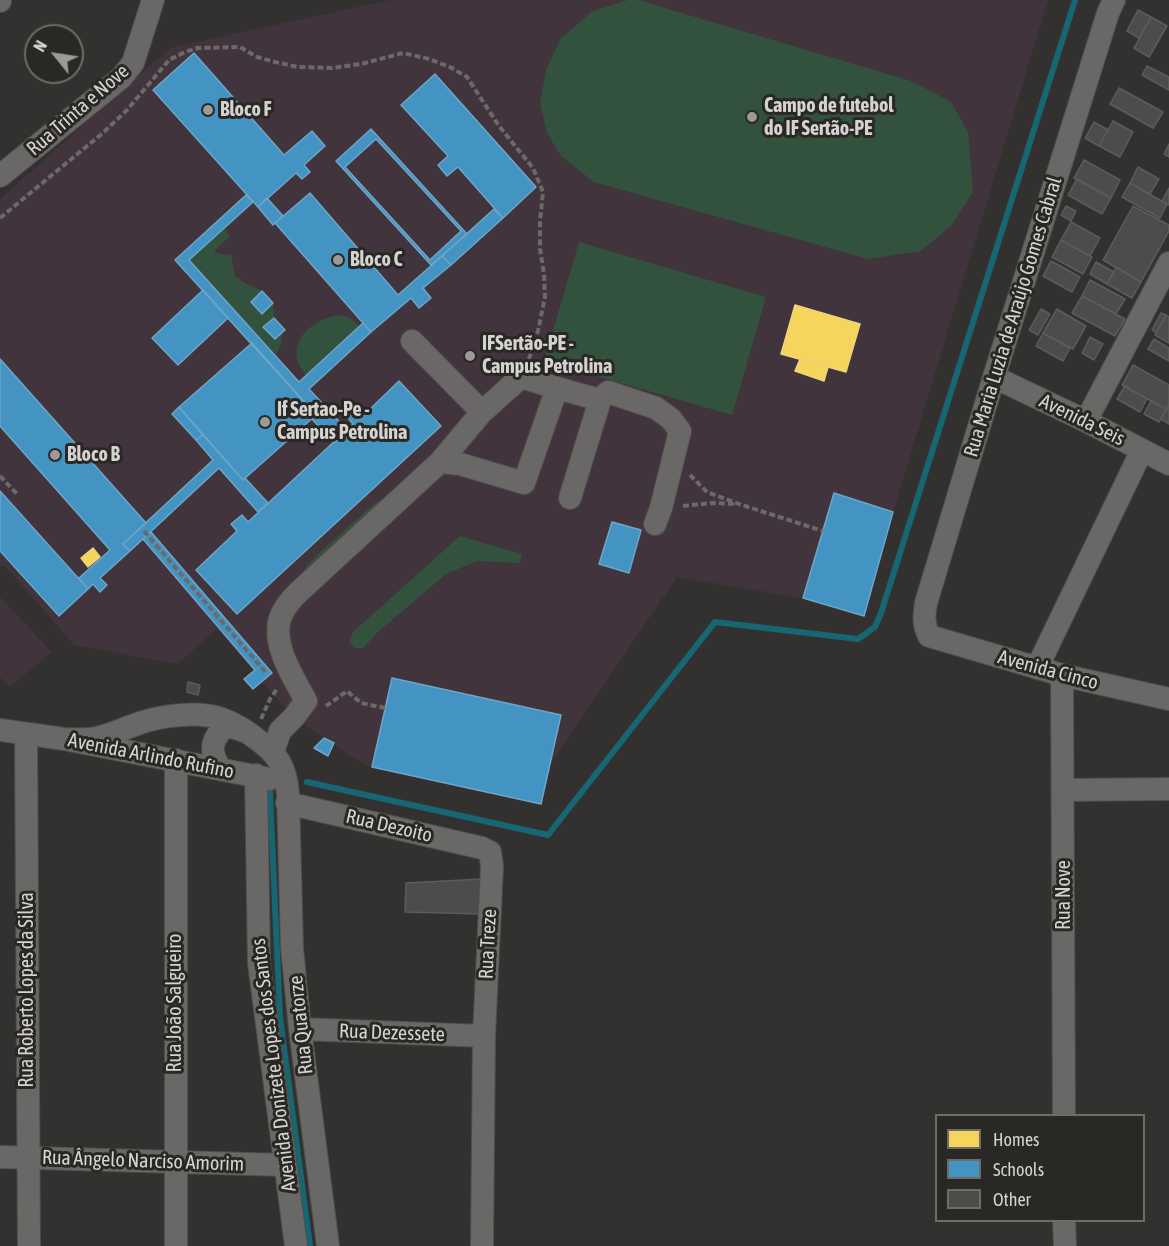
<!DOCTYPE html>
<meta charset="utf-8">
<style>
body{margin:0}
#map{position:relative;width:1169px;height:1246px;overflow:hidden;background:#33312f;font-family:"Asap Condensed",sans-serif}
canvas{display:block}
.legend{position:absolute;left:935px;top:1114px;width:210px;height:108px;box-sizing:border-box;background:#2a2824;border:2px solid #6e6c69;margin:0;padding:8px 10px;list-style:none;font-size:18px;color:#d4d3d0}
.legend li{display:flex;align-items:center;gap:12px;height:30px}
.legend b{width:30px;border:2px solid #6e6c69}
.north{position:absolute;left:24px;top:24px;width:60px;height:60px;box-sizing:border-box;background:#2a2824;border:2px solid #6e6c69;border-radius:50%;rotate:300deg;font-size:16px;font-weight:700;line-height:24px;text-align:center;color:#d4d3d0}
.north::after{content:'';display:block;margin:auto;width:21px;height:27px;background:#9c9a98;clip-path:polygon(50% 0,100% 100%,50% 72%,0 100%)}
</style>
<div id="map">
<canvas width="1169" height="1246"></canvas>
<ul class="legend">
<li><b style="height:16px;background:#f6d55c"></b>Homes</li>
<li><b style="height:16px;background:#4393c3"></b>Schools</li>
<li><b style="height:16px;background:#4e4c4b"></b>Other</li>
</ul>
<div class="north">N</div>
</div>
<script>
const context = document.querySelector('canvas').getContext('2d');
context.lineJoin = 'round';
function fillPath(path, color) {
  context.fillStyle = color;
  context.fill(path, 'evenodd');
}
function trace(path, color, width, dash) {
  context.strokeStyle = color;
  context.lineWidth = width;
  context.lineCap = dash ? 'butt' : 'round';
  context.setLineDash(dash || []);
  context.stroke(path);
}
function label(font, color, halo, rows, align = 'center') {
  context.font = font + ' "Asap Condensed",sans-serif';
  context.lineWidth = 6;
  context.setLineDash([]);
  context.textBaseline = 'middle';
  context.strokeStyle = halo;
  context.fillStyle = color;
  for (const [text, x, y, turn = 0] of rows) {
    context.save();
    context.translate(x, y);
    context.rotate((+turn || 0) * Math.PI / 180);
    context.textAlign = isNaN(turn) ? turn : align;
    if (halo) context.strokeText(text, 0, 0);
    context.fillText(text, 0, 0);
    context.restore();
  }
}
fillPath(new Path2D(`
 M390 0H1048L893 512 864 616 803 598 677 577 550 764 541 804 372 767 348 755 334 743 310 729 288 711 217 629 177 664 74 645 4 565 0 568V199L170 48Z
 M0 597 52 652 9 687 0 677Z`), '#42343d');
fillPath(new Path2D(`
 M628 0H638L911 81 951 102 968 132 973 192 951 226 921 251 868 259 594 182 561 156 547 133 540 103 546 70 561 38 593 11Z
 M224 228 230 236 214 251 219 254 231 255 235 276 245 283 262 291 251 302 262 313 273 303 274 318 264 327 275 339 282 333 281 344 276 355 189 260Z
 M579 242 766 297 732 415 544 361Z
 M340 315C349 316 353 320 359 327L306 375C281 346 310 319 340 315Z
 M389 497 303 576 306 566 318 554 376 502Z
 M460 536 522 554 520 563 477 561 446 574 378 632 363 648H355L350 644V639L353 632Z`), '#32523d');
const homes = new Path2D(`
 M795 305 860 324 846 372 781 354Z
 M800 359 828 367 824 381 795 371Z
 M93 548 100 557 88 567 81 558Z`);
fillPath(homes, '#f6d55c');
trace(homes, '#ecd47f', 1.5);
const schools = new Path2D(`
 M194 53 284 155 312 131 325 146 304 165 310 172 302 179 296 173 258 207 153 90Z
 M435 74 536 187 503 218 458 167 447 176 438 165 448 156 401 105Z
 M371 129 467 234 431 265 336 161Z
 M376 139 461 231 430 260 345 167Z
 M310 193 398 295 442 256 451 265 423 288 431 298 419 308 411 298 371 332 275 223Z
 M246 195 253 202 189 260 299 382 363 323 371 332 309 389 347 430 334 443 312 419 316 415 175 260Z
 M267 198 283 216 273 225 258 207Z
 M494 209 503 218 451 265 442 256Z
 M203 290 228 318 178 365 152 338Z
 M262 291 273 303 262 314 251 302Z
 M274 318 285 330 275 339 263 327Z
 M252 343 316 415 243 480 179 407Z
 M0 359 146 523 123 544 130 551 100 578 107 585 100 592 93 584 88 589 79 578 110 550 0 426Z
 M399 381 441 426 237 614 196 570 237 531 231 524 242 515 248 522 353 424 348 418 358 409 364 415Z
 M179 407 203 435 196 440 172 414Z
 M203 435 243 480 245 478 268 503 258 512 219 468 130 551 123 544 213 460 196 440Z
 M0 491 88 589 59 616 0 551Z
 M834 493 893 512 864 616 803 598Z
 M612 522 641 530 629 573 599 564Z
 M151 532 272 673 253 689 244 679 255 670 143 539Z
 M392 678 561 715 541 804 372 767Z
 M324 738 334 743 328 756 314 748Z`);
fillPath(schools, '#4393c3');
trace(schools, '#6ea6c7', 1.5);
trace(new Path2D(`
 M307 782 548 835 715 622 858 639 875 627 881 613 1075 0
 M270 793 280 1018 310 1246`), '#166673', 6);
const building = new Path2D(`
 M1138 10 1151 17 1139 38 1127 31Z
 M1151 17 1167 26 1149 57 1134 48Z
 M1147 66 1169 77V90L1142 75Z
 M1119 88 1163 112 1153 128 1110 104Z
 M1113 121 1133 132 1120 157 1099 146Z
 M1094 122 1108 130 1099 146 1085 138Z
 M1169 144V157L1164 154Z
 M1084 160 1120 180 1111 198 1074 178Z
 M1138 167 1159 179 1150 194 1130 183Z
 M1077 179 1111 198 1102 214 1068 195Z
 M1130 183 1167 204 1160 218 1122 197Z
 M1169 188V205L1162 201Z
 M1066 206 1076 211 1071 221 1061 215Z
 M1133 206 1169 225V231L1141 282 1103 260Z
 M1071 222 1100 238 1090 256 1061 240Z
 M1061 240 1092 257 1083 274 1052 257Z
 M1051 261 1080 277 1072 292 1043 276Z
 M1096 262 1114 272 1107 284 1090 274Z
 M1116 267 1141 282 1132 298 1107 284Z
 M1090 280 1125 299 1116 314 1082 296Z
 M1082 296 1125 319 1115 336 1072 313Z
 M1041 309 1050 314 1038 335 1029 330Z
 M1057 309 1086 326 1073 349 1043 333Z
 M1161 313 1166 315 1156 333 1152 330Z
 M1166 315 1169 317V343L1155 335Z
 M1043 333 1070 348 1063 361 1036 346Z
 M1090 337 1103 344 1094 360 1082 353Z
 M1154 339 1169 348V361L1148 349Z
 M1133 365 1169 385V405L1166 409 1122 385Z
 M1125 386 1147 399 1140 412 1117 399Z
 M1151 401 1166 409 1159 422 1144 414Z
 M1169 405V424L1161 419Z
 M188 682 200 685 198 695 187 692Z
 M483 879V914L405 912 406 883Z`);
fillPath(building, '#4e4c4b');
trace(building, '#5d5c5a', 1.5);
const minor = new Path2D(`
 M1114 0 1108 13 994 377 926 603C924 616 923 624 929 636L1062 675 1169 699
 M0 1V0
 M0 176 121 78 133 63 153 0
 M412 341 482 412
 M994 377 1086 421 1169 464
 M557 388 600 400 570 498
 M600 400 608 392 656 408 671 419 680 431 661 508 655 524
 M1086 421 1169 263
 M1037 668 1142 450
 M1062 675 1064 1116
 M0 730 64 739 270 779
 M26 734 29 1246
 M64 739C75 739 86 740 96 738 111 735 125 728 140 723 163 715 199 711 222 719 233 723 245 730 254 737 277 753 286 766 288 794L292 948 300 1029 328 1246
 M273 752 280 731 294 717 306 701C294 678 274 649 279 622 282 609 294 596 303 588L440 462 482 412 521 377 557 388 524 483 460 464 440 462
 M220 768C212 756 209 743 221 731 224 728 225 727 230 727 234 727 240 730 244 731
 M256 775 259 963 296 1246
 M1063 790 1169 789
 M287 803 482 848 490 852 492 866 484 1036 482 1246
 M300 1029 484 1036
 M0 1157 285 1165
 M1064 1220 1065 1246
 M176 1246V760`);
trace(minor, '#4f4e4c', 24);
trace(new Path2D(`
 M0 218 104 132 127 110 169 60 185 52 198 48 240 47 257 57 275 62 298 67 332 68 361 64 403 53 429 59 450 67 467 77 499 126 533 168 543 192 540 221V249L544 274 545 297 538 331 529 359
 M690 475 707 492 739 504 823 531
 M0 476 17 494
 M683 506 712 503 735 504
 M144 531 267 674
 M326 706 347 691 361 703 385 708
 M261 719 270 699 277 689`), '#6b6a69', 4, [6, 3]);
trace(minor, '#6a6866', 22);
for (const [x, y, r, color] of [
 [208,110,6,"#9c9a98"],
 [752,117,6,"#9c9a98"],
 [338,260,6,"#9c9a98"],
 [470,356,6,"#9c9a98"],
 [265,422,6,"#9c9a98"],
 [55,455,6,"#9c9a98"]
]) {
  const dot = new Path2D();
  dot.arc(x, y, r, 0, 2 * Math.PI);
  context.fillStyle = color;
  context.fill(dot);
  trace(dot, '#2a2824', 2);
}
label('bold 20px', '#d4d3d0', '#2a2824', [
 ["Campo de futebol",764,106],
 ["do IF Sertão-PE",764,129],
 ["Bloco F",220,110],
 ["Bloco C",350,260],
 ["IFSertão-PE -",482,344],
 ["Campus Petrolina",482,367],
 ["If Sertao-Pe -",277,410],
 ["Campus Petrolina",277,433],
 ["Bloco B",67,455]
], 'left');
label('20px', '#d4d3d0', '#2a2824', [
 ["Rua Trinta e Nove",78,110,-41],
 ["Rua Maria Luzia de Araújo Gomes Cabral",1013,317,-73],
 ["Avenida Seis",1082,420,26],
 ["Avenida Cinco",1048,670,15],
 ["Avenida Arlindo Rufino",151,756,11],
 ["Rua Dezoito",389,826,13],
 ["Rua Nove",1064,895,-90],
 ["Rua Treze",488,944,-87],
 ["Rua Roberto Lopes da Silva",27,990,-90],
 ["Rua João Salgueiro",175,1003,-90],
 ["Rua Quatorze",301,1025,-96],
 ["Rua Dezessete",392,1033,2],
 ["Avenida Donizete Lopes dos Santos",274,1065,-97],
 ["Rua Ângelo Narciso Amorim",143,1161,2]
]);
</script>
